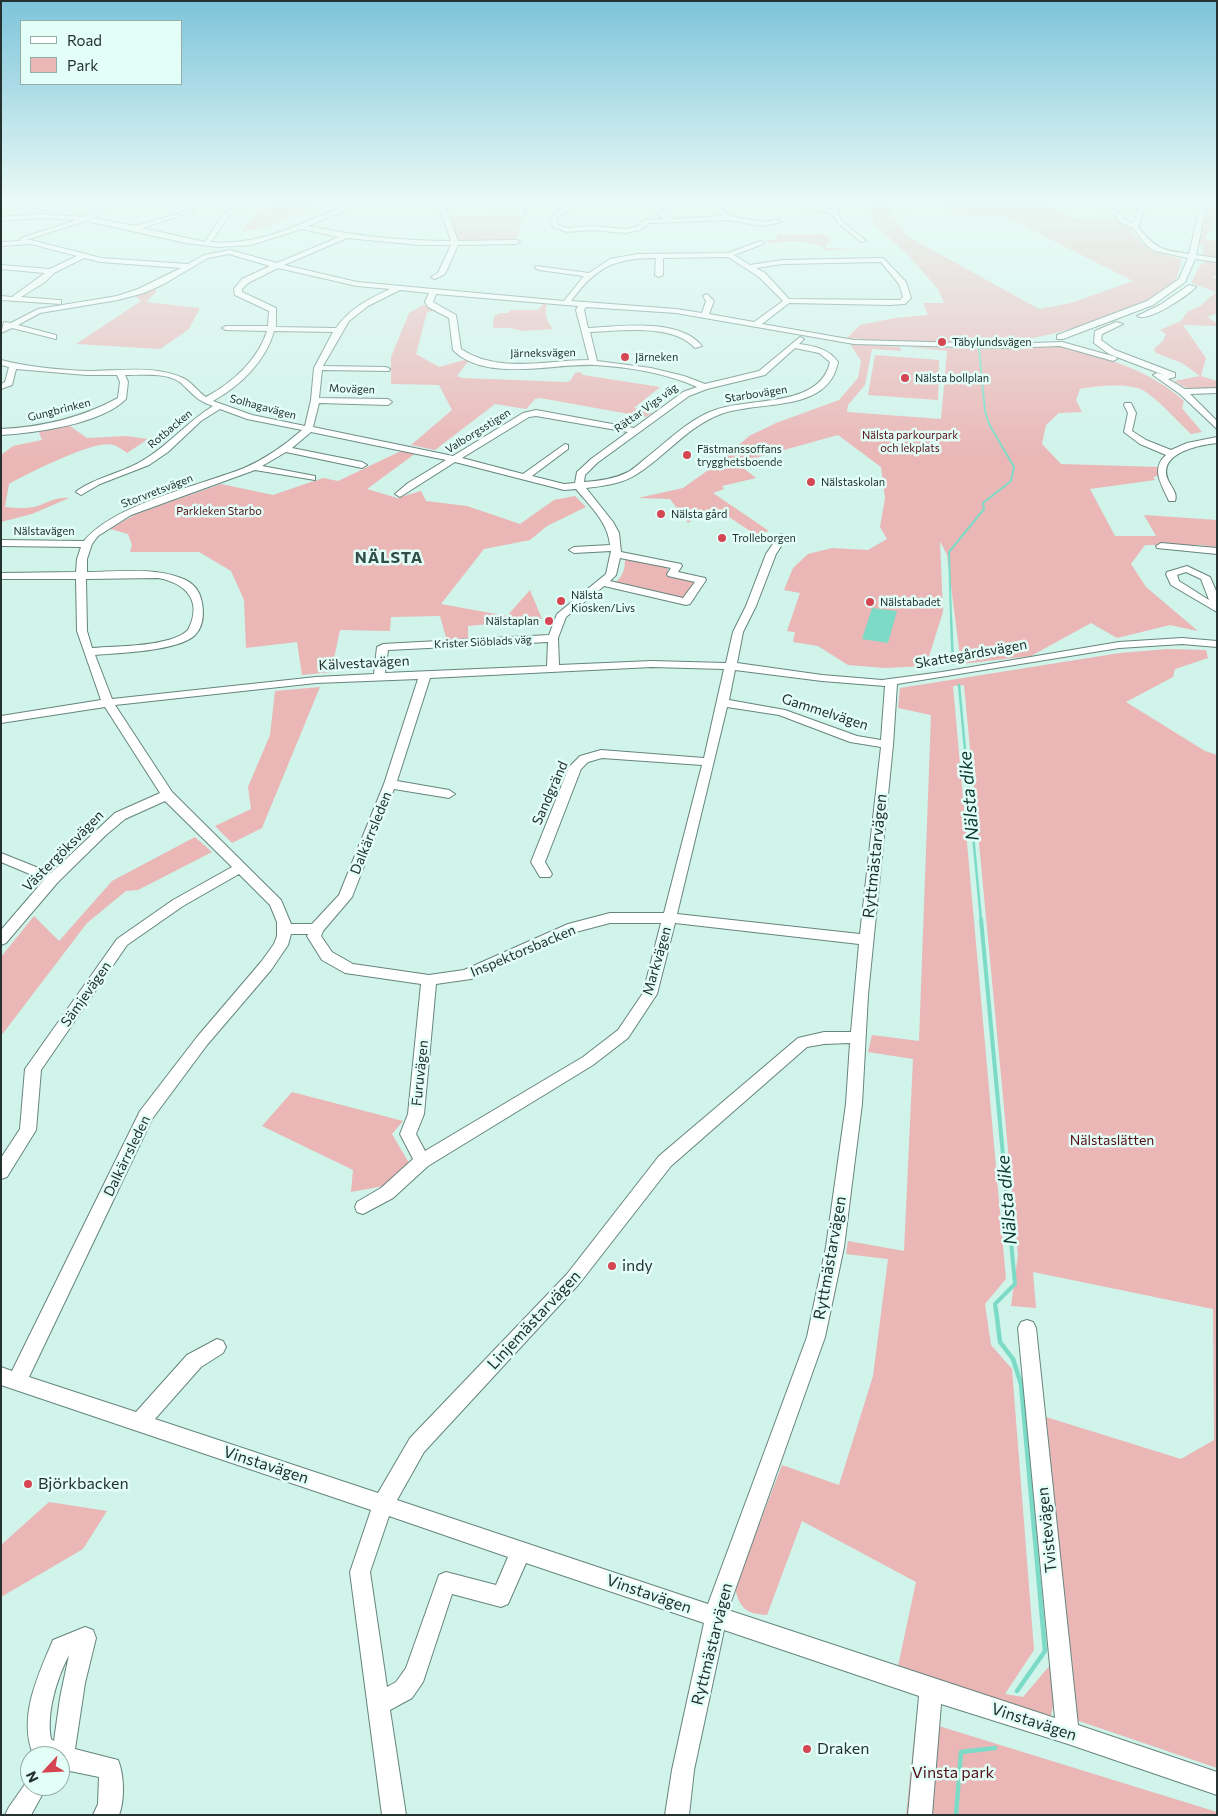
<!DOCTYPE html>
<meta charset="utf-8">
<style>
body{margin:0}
#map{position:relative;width:1218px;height:1816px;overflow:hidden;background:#d0f3ea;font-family:Commissioner,sans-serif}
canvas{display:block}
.frame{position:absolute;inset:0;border:2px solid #24312e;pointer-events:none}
.legend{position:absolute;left:20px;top:20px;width:162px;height:65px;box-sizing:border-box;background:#e2fef7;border:1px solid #96aca7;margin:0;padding:6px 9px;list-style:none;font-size:15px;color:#24312e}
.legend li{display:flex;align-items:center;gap:10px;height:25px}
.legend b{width:25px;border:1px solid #96aca7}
.north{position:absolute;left:20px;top:1746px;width:50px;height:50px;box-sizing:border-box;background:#e2fef7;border:1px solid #96aca7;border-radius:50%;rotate:245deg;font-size:14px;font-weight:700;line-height:20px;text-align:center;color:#24312e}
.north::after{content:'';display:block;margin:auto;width:18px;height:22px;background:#d54552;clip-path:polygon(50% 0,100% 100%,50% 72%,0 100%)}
</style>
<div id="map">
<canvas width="1218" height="1816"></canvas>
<div class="frame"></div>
<ul class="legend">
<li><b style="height:6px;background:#fff"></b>Road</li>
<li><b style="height:14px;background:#eab6b6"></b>Park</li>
</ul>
<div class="north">N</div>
</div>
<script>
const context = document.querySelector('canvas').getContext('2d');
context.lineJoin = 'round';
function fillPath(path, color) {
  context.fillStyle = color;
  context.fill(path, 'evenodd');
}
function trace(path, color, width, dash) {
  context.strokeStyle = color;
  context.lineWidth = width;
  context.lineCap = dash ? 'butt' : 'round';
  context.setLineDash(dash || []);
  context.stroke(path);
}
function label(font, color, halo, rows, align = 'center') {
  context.font = font + ' Commissioner,sans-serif';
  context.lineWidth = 5;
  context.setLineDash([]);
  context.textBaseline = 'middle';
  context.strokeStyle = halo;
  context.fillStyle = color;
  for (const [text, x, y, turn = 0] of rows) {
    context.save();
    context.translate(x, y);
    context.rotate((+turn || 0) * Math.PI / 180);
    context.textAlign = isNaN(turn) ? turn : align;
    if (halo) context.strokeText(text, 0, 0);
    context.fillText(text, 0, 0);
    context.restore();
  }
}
fillPath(new Path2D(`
 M869 203H891V213L907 236 1039 309 1071 303 1133 281 1006 217 963 216 926 203H1052L1058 211C1064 212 1067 215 1072 217 1079 220 1101 219 1109 219L1113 218 1112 216C1127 220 1137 242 1151 250 1160 255 1173 256 1182 259 1180 265 1179 275 1175 280 1153 308 1039 341 1002 343L886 342 847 338 860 325 895 318 928 315 923 303H944L938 289 909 256 874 224Z
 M1217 203V216L1205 239 1217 241V258L1204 255 1203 246 1196 244 1202 222Z
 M312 204 308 210 264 228 241 232C261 202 280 205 312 204Z
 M523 215 516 241H458L451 216Z
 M824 234 831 240 825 245 827 248 866 250H824L822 246 799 241 768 243 766 241 777 239V235Z
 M1207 261H1217V274L1213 278 1217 279V313L1207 317 1217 323V326L1183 325 1206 358 1201 376 1217 381V389C1200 390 1188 391 1174 381L1200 376 1182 363 1156 353 1154 349 1163 341 1166 334 1160 330 1181 321 1187 312 1200 306 1216 292 1191 283 1200 265Z
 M154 289 157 291 146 302 200 308 189 329 160 349 76 344 141 301 136 296Z
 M543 304H547C544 313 547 322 553 329L523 331 511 328H493L494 316 500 313H508L511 310H538Z
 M423 305 438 310 427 312 416 354 439 367 464 360 469 362 466 364 457 376 462 378 567 382 570 381 575 373 580 372 583 375 660 387 634 408 652 413 646 417 540 398 535 399 526 409 495 404 435 450 411 445 452 410 439 385 391 384V357L409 313Z
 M850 344 900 347 901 351 872 349 865 385 848 405 847 412 941 419 947 351 908 347 1021 349 1054 345 1067 347C1107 358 1153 372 1184 401L1182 408 1202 432 1191 434C1177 421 1161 402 1146 392 1131 382 1097 386 1080 389L1076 400 1082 412 1059 413 1046 425 1042 444 1061 464 1159 467 1158 476 1153 477 1155 480 1090 489 1115 536H1156L1144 515 1217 520V547L1200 545H1145L1131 564 1146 587 1198 631 1170 625 1117 638 1091 623 1031 656 961 664 947 555 940 541 943 612 926 666 885 668 848 665 818 646 793 642 795 632 787 631 800 593 784 590 793 568 808 554 832 548 868 550 887 539 880 527 885 498 881 467 838 435 737 463 756 478 722 486 724 489 713 493 769 531 756 535 717 509 702 513 688 523 670 499 638 498 683 488 721 461 749 436 776 423 839 400 858 378 861 361Z
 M875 355 939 360 938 400 868 395Z
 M67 424 87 438 126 436 148 439 127 453C123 450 118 446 113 445 95 439 27 474 9 484L5 507C16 508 27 509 38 506 49 502 57 497 69 498L32 514 1 522V455L13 446 42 440 38 430Z
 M401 451 416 453 367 489 397 498 421 491 426 501 467 506 520 524 554 500 575 496 586 507 547 526 530 540 484 549 441 604 507 616 530 590 542 619 468 626V641H447L440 616 391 617 390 631 340 630 331 672 302 675 297 642 246 648 244 600 231 571 199 552H130L132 545 128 534 110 529 136 514 221 484 273 495 323 478 338 481Z
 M625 560H640L665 565 669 571 696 582 685 600 613 585C622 577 625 571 625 560Z
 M1168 649 1206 650 1208 658 1175 669 1173 677 1126 702 1205 751 1217 755V1768L1076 1720 1046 1417 1181 1459 1214 1440 1213 1309 1033 1272 1036 1308 1011 1306 1018 1255 964 685 953 686 1006 1279 985 1304 991 1345 1012 1369 1034 1650 1005 1694 1023 1697 1051 1664 1054 1700 1051 1716 898 1666 916 1582 802 1521 767 1615C746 1614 739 1608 735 1587L782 1465 839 1485 873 1376 888 1259 846 1254 848 1241 904 1251 913 1059 868 1052 872 1035 919 1041 931 715 898 708 900 688 1120 653Z
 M320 687 262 828 232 843 215 826 251 809 248 787 270 735 275 691Z
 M195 837 212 852 138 890 126 891 87 923 1 1036V957L34 916 59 941 112 881Z
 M292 1092 403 1121 392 1134 409 1163 384 1186 351 1192 353 1170 262 1126Z
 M49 1502 107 1511 83 1549 1 1597V1545Z
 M916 1719 1217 1812V1815H906Z`), '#eab6b6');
fillPath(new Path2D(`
 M872 608 897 611 888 643 862 639Z`), '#7cdbc6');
trace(new Path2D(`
 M951 618 949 552 984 509 983 503 1011 481 1014 467 989 424 985 411 979 349`), '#7cdbc6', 2);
trace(new Path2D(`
 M951 617 953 664
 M959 685 981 920`), '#7cdbc6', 2.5);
trace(new Path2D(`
 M981 919 1015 1284 995 1304 996 1311`), '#7cdbc6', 4);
trace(new Path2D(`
 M996 1310 1000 1342 1013 1359 1021 1384 1045 1651 1017 1691
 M956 1815 961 1752 995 1748`), '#7cdbc6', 4.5);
const minor = new Path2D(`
 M9 203H30L60 210 57 212 17 205 1 211V207Z
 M111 203H120L93 218 135 226 194 209V211L142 228 205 242C216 225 227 203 250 203L229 216 211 242C262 247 306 220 352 203H362L308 226C355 236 403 241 451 241L438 203H444L458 241 517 240 520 242 517 244 458 245 445 274 435 279 431 277 438 273 451 245H419L347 238 284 265 357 282 564 301 584 276 539 270 535 268 536 266 589 273 610 259 638 254 728 253 761 241 764 243 763 244 734 255 750 265 783 260 883 258 906 282 911 298 905 304 890 305 789 303 762 324 854 340 1003 344 1062 342 1116 357 1117 359 1113 361 1060 346 1003 348 854 344 676 313 586 307 584 310 588 328C621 326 680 318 702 346L695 348C672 323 621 331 590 332L597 361 651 368 684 376 705 384 759 371 800 337 804 339 799 344C815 346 829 349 838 362 828 414 759 400 721 414 688 426 666 456 637 474 622 484 603 486 586 488L613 522 619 533 621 552 681 564 682 566 678 572 705 578 706 580 690 604 686 605 604 586 566 617 558 638 559 665 652 661 726 663 733 632 746 606 766 554 779 535 782 534 787 537 776 554 756 606 743 632 737 663 822 675 882 680 942 672 1119 642 1182 638 1217 641V647L1182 644 1119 648 897 684 893 745 868 995 862 1104 844 1247 825 1337 728 1610 1055 1718 1018 1328 1021 1322 1027 1320 1033 1322 1036 1328 1078 1725 1217 1772V1795L1068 1744 941 1704 932 1815H908L919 1696 724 1630 694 1770 689 1815H665L672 1770 704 1623 526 1563 508 1604 501 1607 452 1594 423 1682 412 1698 390 1710 406 1815H382L350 1572 371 1510 1 1385V1367L12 1371 140 1111 197 1037 261 962 274 944 277 936V922L270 905 239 874 183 906 127 945 41 1070 36 1130 7 1177 1 1179V1158L20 1129 25 1069 117 939 173 900 232 867 165 801 125 819 106 835 58 882 6 943 1 945V930L44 880 1 862V853L51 873 115 813 160 793 105 707 1 723V716L101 700 77 631 76 579H1V573L76 572 77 559 81 547 1 546V540L84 541C114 504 199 486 244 468 265 459 285 445 302 430L247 419 220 409 201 421 168 452 149 465 100 484 81 495 76 492 78 490C99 476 126 472 145 459 170 444 188 421 213 406 197 401 193 394 181 383 168 372 141 375 125 375L128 382 126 399C101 424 36 433 1 435V429C43 427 81 418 118 398L120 382 117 375H86L16 369 12 385 1 389V384L5 382 9 367 1 365V360C28 367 60 370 88 371 119 371 154 365 183 378 192 382 198 392 206 397 232 383 258 360 267 331L226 330 222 328 226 326H268L269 311 235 295 234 289 242 279 270 266 229 254 208 258 164 284 144 293 118 300 40 313 18 325 56 335V339L12 328 1 333 4 322 11 323 38 309 117 296 138 289 181 268 101 262 84 258 54 273 45 282 21 297 58 300H61V304L1 300V296L12 297 45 273 1 269V265L50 269 77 256 31 244 1 246V242L21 241V238L76 220 41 218 1 221V217L41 214 85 217ZM86 221 186 243 218 247 251 245 302 229 339 237 277 263 230 250 204 255 188 264 101 258 31 240H26ZM728 257 759 277 783 301 754 322 709 314 714 301 707 294 703 296 706 301 702 313 676 309 571 301C596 267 614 258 656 258L655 275 659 277 663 275V258ZM881 262 899 284 903 297 900 300 789 299 765 273 756 268 783 264ZM278 268 357 286 390 289C369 299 350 308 336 328L276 327V308L242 292V289L248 283ZM400 290 429 293 425 302 428 307 449 318 453 350C486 383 554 363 595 365 629 367 666 373 697 387L683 392 634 428 536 410 523 413 453 456 313 427 319 403 388 405 392 402 388 399 319 398 322 370 389 371 390 369 386 367 323 366 349 321 368 306ZM436 294 578 306 576 310 589 360C546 360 499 374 461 349L456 315 433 302ZM274 331 333 332 314 368 311 400 305 426 252 415 213 401C240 386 266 361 274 331ZM795 348 819 353 830 362C820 408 751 397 715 410 689 419 668 441 646 458 641 462 635 468 628 472 614 479 599 481 584 482L585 475 597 463 689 396 707 389 765 375ZM536 416 628 432 591 459 577 472 575 483 564 484 532 476 568 449V445L565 444 523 474 462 458 529 417ZM311 432 446 460 408 483 395 494 400 497 455 462 564 490 576 489C590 506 608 522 610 545L574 547 569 550 574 553 611 551 606 574 557 614 549 635 383 644 377 647 374 674 316 677 112 699 95 655C117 653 180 651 195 635 203 627 204 614 202 603 200 591 193 582 181 578 152 567 117 572 87 572V559L92 544 98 536 131 515 255 470 315 480V476L262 466 286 452 362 468 367 465 362 462 292 448ZM620 558 671 568 667 574 668 576 695 582 683 598 610 581 616 575ZM158 578C186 583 203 601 188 630 171 647 116 646 92 648L87 631 86 579ZM548 642 547 666 385 673 388 650ZM652 667 724 669 704 758 601 750 580 756 569 767 531 862 540 877H550L552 874 545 862 581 769 588 762 602 758 702 765 664 913H610L568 924 464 970 429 975 353 964 332 952 321 936 323 931 352 897 394 789 449 798 455 794 449 790 397 781 430 678ZM735 670 822 681 885 686 881 740 857 736 785 710 729 700ZM418 679 384 784 339 895 312 924H291L281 900 172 792 115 705 316 683ZM727 707 779 715 850 742 881 747 860 934 677 914ZM610 923H661L643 993 618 1030 583 1057 425 1151 416 1134 424 1114 436 984 471 979 572 933ZM675 923 859 944 851 1032H824L798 1038 659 1156 567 1274 410 1438 378 1493 155 1419 201 1367 223 1353 226 1347 223 1341 217 1339 187 1355 136 1412 29 1377 152 1119 207 1045 271 970 288 945 291 934H308L307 936 322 960 345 973 421 984 408 1114 400 1134 413 1159 381 1188 357 1202 355 1207 357 1212 363 1214 393 1198 428 1166 593 1065 628 1038 657 994ZM850 1043 846 1104 826 1247 807 1337 708 1604 397 1500 424 1452 579 1284 671 1166 807 1047 824 1044ZM389 1516 508 1557 496 1585 446 1572 439 1575 406 1668 396 1682 387 1687 370 1572Z
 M254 203H335L332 205Z
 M521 203H527L523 217 520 219 517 217Z
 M569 203H577L556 220 558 225 567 228 592 226 625 229 636 227 645 220 664 219 644 203H652L673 219 722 216 711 203H718L729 216 762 222 778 220 781 222 762 226 727 220 649 223 640 230 625 233 592 230 567 232 553 227 550 220 556 213Z
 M792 203 819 206 832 210 836 203H842L837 213 842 221 866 241 861 242 838 223 832 214 818 210 775 204Z
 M897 203H903L906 211H902Z
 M1077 203H1102L1103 206C1117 208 1121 218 1133 224L1139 208 1138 203H1144L1145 208 1138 227C1156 249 1161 250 1189 254L1199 211 1207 203H1214L1205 212 1196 255 1217 258V262L1195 259 1185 282 1153 305 1063 339H1057V335L1147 301 1179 279 1188 258 1155 251 1146 245 1133 228 1122 223 1110 211Z
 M1189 285 1196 287C1187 296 1148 323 1137 316L1160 305Z
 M1116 322 1123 324 1102 334 1101 340 1115 350 1175 373V377L1168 379 1185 389 1217 388V393L1190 394 1217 421V429L1180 394 1153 375 1157 373 1164 375 1109 354 1094 343 1095 331Z
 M1125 403H1131L1136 413 1132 431 1146 440 1171 450 1187 443 1217 437V443C1199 445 1157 453 1168 480 1171 487 1178 493 1175 501H1169C1162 485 1150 469 1166 455L1140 444 1124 432 1128 413 1124 405Z
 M1161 543 1217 548V554L1157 548 1156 546Z
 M1187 566 1210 577 1217 593V612L1171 585 1166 574 1167 572ZM1186 572 1201 579 1209 600 1179 581 1177 575Z
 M85 1627 93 1630 96 1638 85 1683 75 1749 118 1760C124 1774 125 1800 119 1815H93L98 1804 99 1777 60 1769V1756H37L33 1754C18 1717 38 1675 53 1640ZM69 1655 60 1698 54 1741 51 1739C46 1713 57 1678 69 1655Z
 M30 1777V1786H47L31 1815H5L9 1807Z`);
trace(minor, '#65857d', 2);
fillPath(minor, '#fff');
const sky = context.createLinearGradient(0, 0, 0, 458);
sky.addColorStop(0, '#7dc4da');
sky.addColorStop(0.44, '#eafaf6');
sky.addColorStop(1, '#eafaf600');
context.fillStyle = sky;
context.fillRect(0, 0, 1218, 458);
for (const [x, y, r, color] of [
 [942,342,5,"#d54552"],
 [625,357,5,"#d54552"],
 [905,378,5,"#d54552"],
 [687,455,5,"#d54552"],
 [811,482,5,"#d54552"],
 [661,514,5,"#d54552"],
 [722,538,5,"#d54552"],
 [561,601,5,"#d54552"],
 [870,602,5,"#d54552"],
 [549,621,5,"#d54552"],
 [612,1266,5,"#d54552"],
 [28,1484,5,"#d54552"],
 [807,1749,5,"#d54552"]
]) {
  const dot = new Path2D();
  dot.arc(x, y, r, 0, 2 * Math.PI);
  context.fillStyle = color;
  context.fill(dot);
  trace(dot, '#e2fef7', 2);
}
label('11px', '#24312e', '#e2fef7', [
 ["Täbylundsvägen",952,342],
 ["Järneken",635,357],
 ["Nälsta bollplan",915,378],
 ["Fästmanssoffans",697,449],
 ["trygghetsboende",697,462],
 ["Nälstaskolan",821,482],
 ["Nälsta gård",671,514],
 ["Trolleborgen",732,538],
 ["Nälsta",571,595],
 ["Kiosken/Livs",571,608],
 ["Nälstabadet",880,602],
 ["Nälstaplan",539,621,"right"]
], 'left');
label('11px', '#24312e', '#e2fef7', [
 ["Järneksvägen",543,353,-1],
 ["Movägen",352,389,2],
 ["Starbovägen",756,394,-9],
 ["Solhagavägen",263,407,15],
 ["Rättar Vigs väg",646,408,-36],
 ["Gungbrinken",59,410,-14],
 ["Rotbacken",170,429,-40],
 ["Valborgsstigen",478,431,-32],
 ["Storvretsvägen",157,491,-21],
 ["Nälstavägen",44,531],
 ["Krister Siöblads väg",483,642,-3]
]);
label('11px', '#540e17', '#e2fef7', [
 ["Nälsta parkourpark",910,435],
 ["och lekplats",910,448],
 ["Parkleken Starbo",219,511]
]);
label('14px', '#24312e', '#e2fef7', [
 ["Skattegårdsvägen",971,654,-10],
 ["Kälvestavägen",364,663,-3],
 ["Gammelvägen",825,712,18],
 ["Sandgränd",550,793,-66],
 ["Dalkärrsleden",371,833,-68],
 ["Västergöksvägen",63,851,-45],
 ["Inspektorsbacken",523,951,-23],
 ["Markvägen",657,961,-74],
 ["Sämjevägen",86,994,-55],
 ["Furuvägen",420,1073,-84],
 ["Dalkärrsleden",127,1156,-64]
]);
label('14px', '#540e17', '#e2fef7', [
 ["Nälstaslätten",1112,1140]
]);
context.letterSpacing = '1px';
label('bold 16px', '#314f48', '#e2fef7', [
 ["NÄLSTA",389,558]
]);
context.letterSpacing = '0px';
label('16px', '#24312e', '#e2fef7', [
 ["Ryttmästarvägen",875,856,-84],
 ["Ryttmästarvägen",830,1258,-80],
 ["Linjemästarvägen",534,1320,-47],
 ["Vinstavägen",266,1465,18],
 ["Tvistevägen",1047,1530,-96],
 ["Vinstavägen",649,1594,19],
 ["Ryttmästarvägen",712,1644,-76],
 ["Vinstavägen",1034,1722,18]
]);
label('16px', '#24312e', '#e2fef7', [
 ["indy",622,1266],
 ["Björkbacken",38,1484],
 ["Draken",817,1749]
], 'left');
label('16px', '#540e17', '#e2fef7', [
 ["Vinsta park",953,1773]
]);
label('italic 18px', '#09372f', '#e2fef7', [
 ["Nälsta dike",969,796,-95],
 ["Nälsta dike",1007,1200,-95]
]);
</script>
